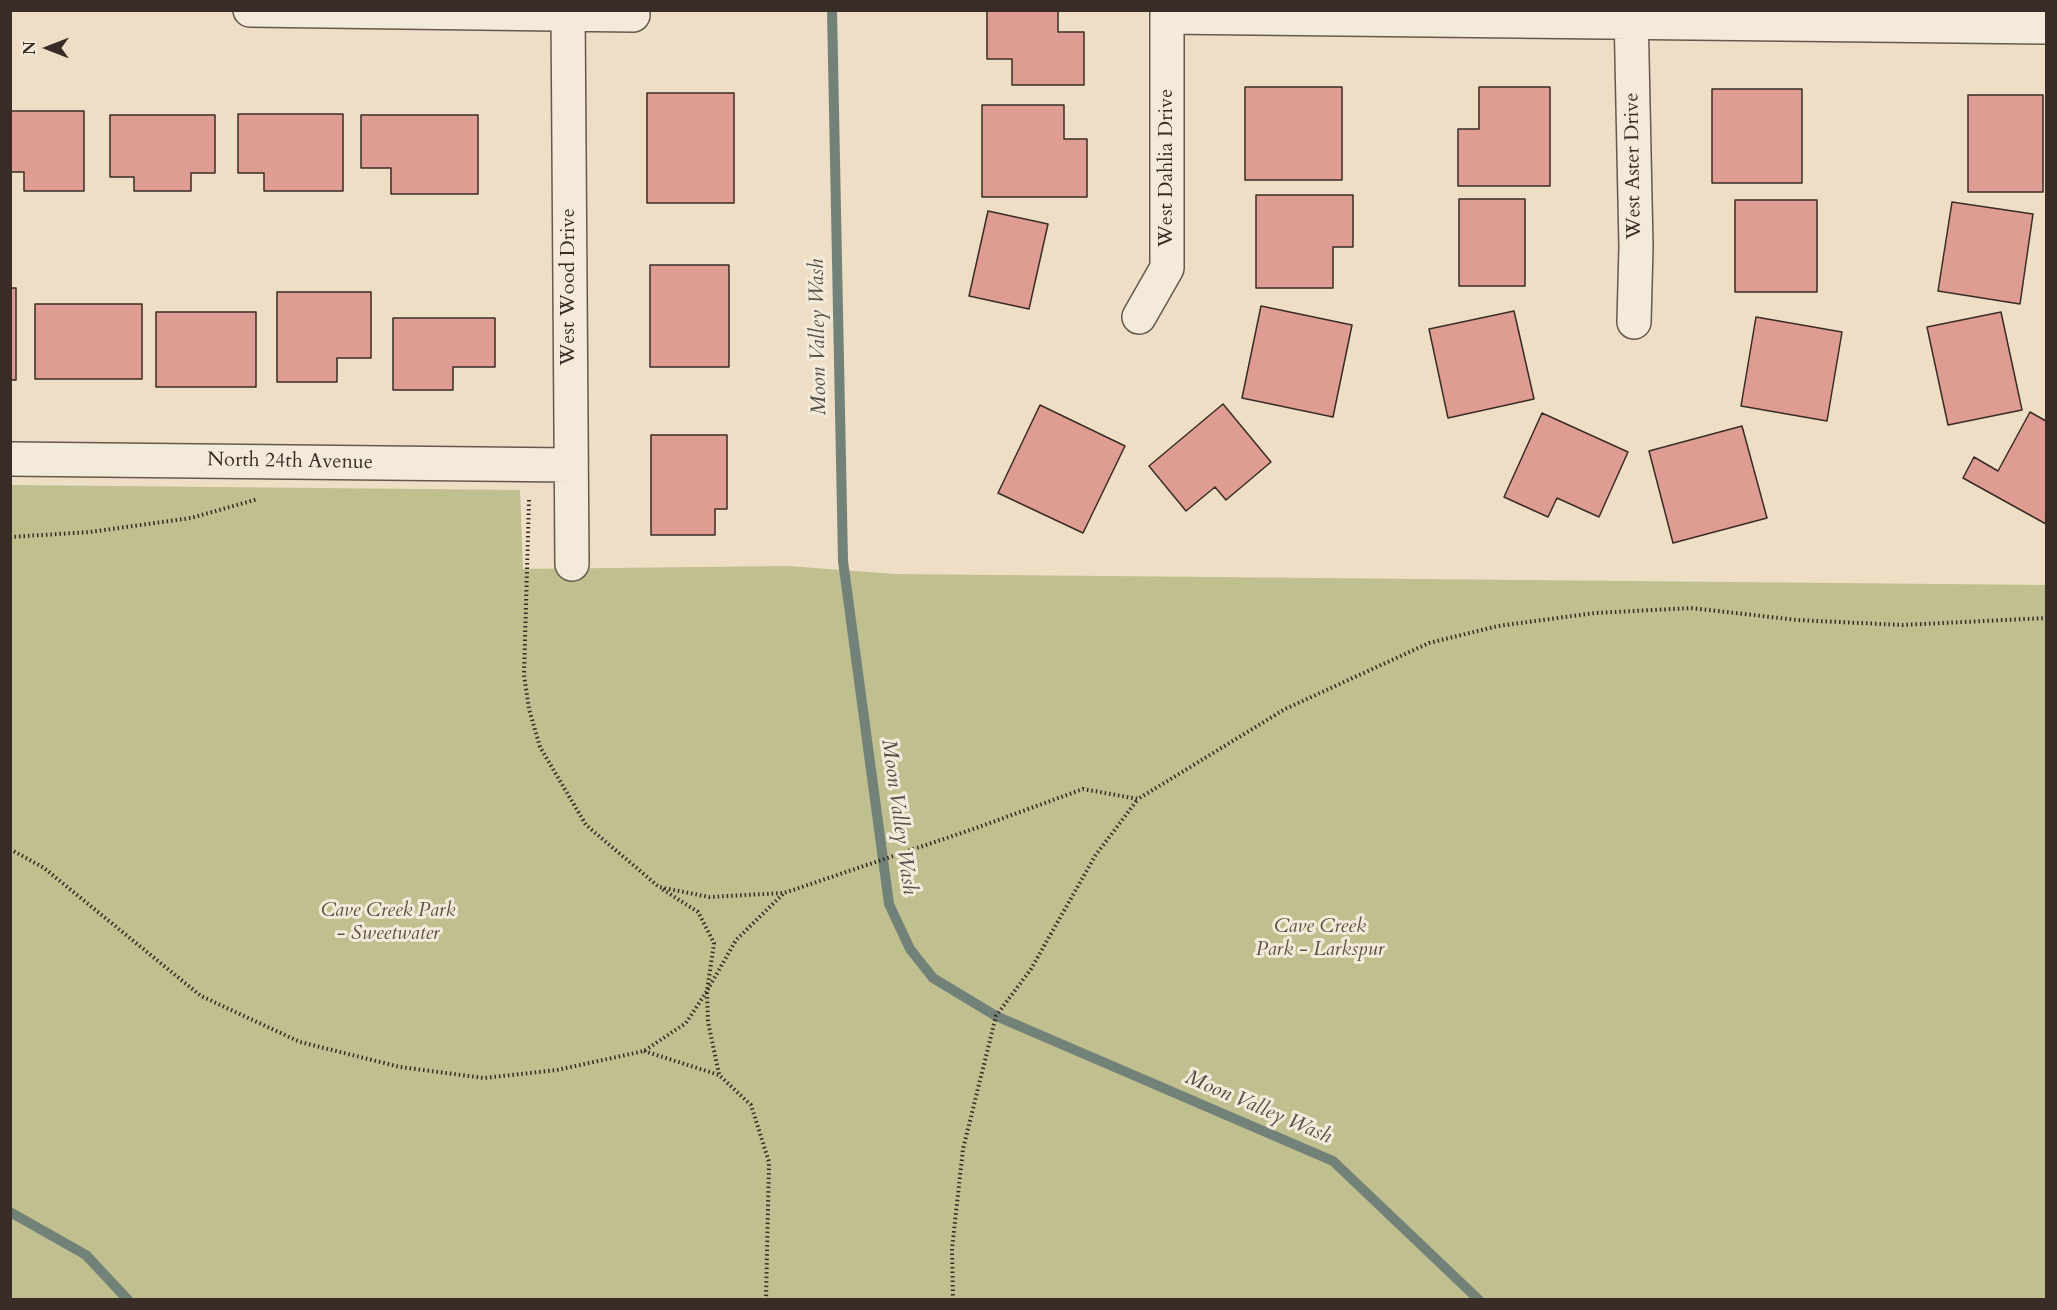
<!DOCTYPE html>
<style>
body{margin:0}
#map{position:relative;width:2057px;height:1310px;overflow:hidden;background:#eddec5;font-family:Cardo,serif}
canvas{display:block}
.frame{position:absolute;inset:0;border:12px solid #392c26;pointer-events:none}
.north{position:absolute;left:18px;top:18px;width:60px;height:60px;-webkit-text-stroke:4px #f3ead9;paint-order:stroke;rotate:270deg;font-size:16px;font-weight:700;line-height:24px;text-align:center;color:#392c26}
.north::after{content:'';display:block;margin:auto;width:21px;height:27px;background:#392c26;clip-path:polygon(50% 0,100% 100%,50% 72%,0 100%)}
</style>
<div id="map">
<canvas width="2057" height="1310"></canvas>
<div class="frame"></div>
<div class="north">N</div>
</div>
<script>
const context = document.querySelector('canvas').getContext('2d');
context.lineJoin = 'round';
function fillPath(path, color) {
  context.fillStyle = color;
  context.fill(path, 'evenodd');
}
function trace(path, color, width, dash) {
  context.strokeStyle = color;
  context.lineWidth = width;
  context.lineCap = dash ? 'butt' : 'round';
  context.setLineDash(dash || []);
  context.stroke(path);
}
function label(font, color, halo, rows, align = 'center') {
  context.font = font + ' Cardo,serif';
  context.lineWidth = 6;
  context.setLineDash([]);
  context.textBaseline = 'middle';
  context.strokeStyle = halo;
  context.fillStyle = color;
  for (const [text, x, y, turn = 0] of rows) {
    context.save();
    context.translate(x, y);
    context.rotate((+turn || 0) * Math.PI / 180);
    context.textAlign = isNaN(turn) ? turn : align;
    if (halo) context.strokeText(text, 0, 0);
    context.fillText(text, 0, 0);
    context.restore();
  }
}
fillPath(new Path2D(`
 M11 485 520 490 523 569 788 566 895 574 2046 585V1299L11 1300Z`), '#c0bf8f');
trace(new Path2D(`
 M832 10 843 561 889 904 910 949 933 978 996 1016 1333 1161 1479 1300
 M10 1212 86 1255 128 1300`), '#738278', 10);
const building = new Path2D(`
 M987 10H1058V32H1084V85H1012V59H987Z
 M1245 87H1342V180H1245Z
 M1479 87H1550V186H1458V129H1479Z
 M1712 89H1802V183H1712Z
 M647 93H734V203H647Z
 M1968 95H2043V192H1968Z
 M982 105H1064V139H1087V197H982Z
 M10 111H84V191H24V172H10Z
 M238 114H343V191H264V173H238Z
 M110 115H215V173H191V191H134V177H110Z
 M361 115H478V194H391V168H361Z
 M1256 195H1353V247H1333V288H1256Z
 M1459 199H1525V286H1459Z
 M1735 200H1817V292H1735Z
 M1952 202 2033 214 2020 304 1938 291Z
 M988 211 1048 224 1029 309 969 296Z
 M650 265H729V367H650Z
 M10 288H16V380H10Z
 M277 292H371V358H337V382H277Z
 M35 304H142V379H35Z
 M1261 306 1352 325 1333 417 1242 398Z
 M1514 311 1534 399 1448 418 1429 329Z
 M156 312H256V387H156Z
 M2001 312 2022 410 1948 425 1927 327Z
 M1756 317 1842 332 1827 421 1741 406Z
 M393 318H495V367H453V390H393Z
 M1223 404 1271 462 1226 500 1215 487 1186 511 1149 466Z
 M1040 405 1125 446 1083 533 998 493Z
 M2030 412 2046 421V524L1963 478 1974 457 1998 471Z
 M1542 413 1628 452 1599 517 1557 498 1548 517 1504 497Z
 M1742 426 1767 518 1673 543 1649 451Z
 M651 435H727V509H715V535H651Z`);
fillPath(building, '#df9c92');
trace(building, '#392c26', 1.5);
const minor = new Path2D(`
 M250 10 633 15
 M568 10 572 564
 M1631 10 1636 247 1634 322
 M1167 17 2046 27
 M1139 317 1167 268V10
 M10 459 570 465`);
trace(minor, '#66584e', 36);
trace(new Path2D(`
 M529 500 524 675 529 709 540 747 586 825 659 887 709 897 784 893 979 827 1083 789 1138 799 1285 709 1429 643 1498 626 1595 613 1691 608 1797 620 1902 625 2046 618
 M10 537 90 532 191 518 258 499
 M10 849 44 868 201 996 300 1042 400 1067 484 1078 557 1070 644 1051 686 1023 707 991 714 943 698 912 662 889
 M644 1051 719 1075 751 1105 769 1162 766 1300
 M719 1074 708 1022 707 991 736 940 783 894
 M953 1300 952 1249 963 1149 996 1016 1031 969 1095 856 1138 799`), '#392c26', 4, [1.5, 3]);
trace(minor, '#f3ead9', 33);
label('20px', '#392c26', '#f3ead9', [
 ["West Aster Drive",1634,166,-91],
 ["West Dahlia Drive",1167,168,-90],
 ["West Wood Drive",569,287,-90],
 ["North 24th Avenue",290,462,1]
]);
label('italic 20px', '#5b5140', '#f3ead9', [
 ["Cave Creek Park",388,911],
 ["- Sweetwater",388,934],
 ["Cave Creek",1320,927],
 ["Park - Larkspur",1320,950]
]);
label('italic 21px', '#515048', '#f3ead9', [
 ["Moon Valley Wash",819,337,-91],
 ["Moon Valley Wash",898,817,82],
 ["Moon Valley Wash",1258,1108,23]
]);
</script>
